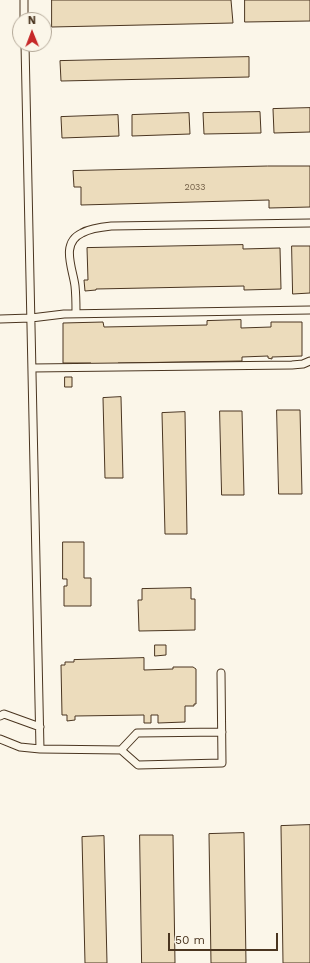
<!DOCTYPE html>
<style>
body{margin:0}
#map{position:relative;width:310px;height:963px;overflow:hidden;background:#fbf6e9;font-family:"Work Sans",sans-serif}
canvas{display:block}
.north{position:absolute;left:12px;top:12px;width:40px;height:40px;box-sizing:border-box;background:#fbf6e9;border:1px solid #b4a999;border-radius:50%;rotate:359deg;font-size:11px;font-weight:700;line-height:16px;text-align:center;color:#4a3520}
.north::after{content:'';display:block;margin:auto;width:14px;height:18px;background:#c62828;clip-path:polygon(50% 0,100% 100%,50% 72%,0 100%)}
.scale{position:absolute;left:168px;top:933px;width:110px;height:18px;box-sizing:border-box;border:2px solid #4a3520;border-top:0;padding-left:5px;font-size:12px;line-height:14px;white-space:nowrap;color:#4a3520;-webkit-text-stroke:3px #fbf6e9;paint-order:stroke}
</style>
<div id="map">
<canvas width="310" height="963"></canvas>
<div class="north">N</div>
<div class="scale">50 m</div>
</div>
<script>
const context = document.querySelector('canvas').getContext('2d');
context.lineJoin = 'round';
function fillPath(path, color) {
  context.fillStyle = color;
  context.fill(path, 'evenodd');
}
function trace(path, color, width, dash) {
  context.strokeStyle = color;
  context.lineWidth = width;
  context.lineCap = dash ? 'butt' : 'round';
  context.setLineDash(dash || []);
  context.stroke(path);
}
function label(font, color, halo, rows, align = 'center') {
  context.font = font + ' "Work Sans",sans-serif';
  context.lineWidth = 3;
  context.setLineDash([]);
  context.textBaseline = 'middle';
  context.strokeStyle = halo;
  context.fillStyle = color;
  for (const [text, x, y, turn = 0] of rows) {
    context.save();
    context.translate(x, y);
    context.rotate((+turn || 0) * Math.PI / 180);
    context.textAlign = isNaN(turn) ? turn : align;
    if (halo) context.strokeText(text, 0, 0);
    context.fillText(text, 0, 0);
    context.restore();
  }
}
const building = new Path2D(`
 M52 0H231L233 23 52 27Z
 M245 0H310V21L245 22Z
 M249 57V77L61 81 60 61Z
 M310 108V132L274 133 273 109Z
 M260 112 261 133 204 134 203 113Z
 M189 113 190 134 132 136V115Z
 M118 115 119 136 62 138 61 117Z
 M268 166H310V207L269 208V200L81 205V187H74L73 171Z
 M243 245V249L280 248 281 289 244 290V286L96 289V290L85 291 84 280H88L87 248Z
 M292 246H310V293L293 294Z
 M241 320V328L271 327V322H302V356L272 357V359L268 358V356L242 357V361L118 363V367H91V363H63V323L103 322 104 327 207 325V321Z
 M65 377H72V387H65Z
 M121 397 123 478H105L103 398Z
 M277 410H300L302 494H279Z
 M220 411H242L244 495H222Z
 M185 412 187 534H165L162 413Z
 M63 542H84V578H91V606H64V586H67V579H63Z
 M191 588V599H195V630L139 631 138 600H142V589Z
 M155 645H166V655L155 656Z
 M144 658V670L173 669V667H193L196 669V704H194V706H185V722L158 723V715H151V723H144V715L75 716V720L67 721V715H62L61 665H65V662H74V660Z
 M310 825V963H283L281 826Z
 M244 833 246 963H211L209 834Z
 M140 835H173L175 963H142Z
 M104 836 107 963H85L82 837Z`);
fillPath(building, '#ecdcbc');
trace(building, '#4a3520', 1);
const service = new Path2D(`
 M24 0V20
 M25 44 40 749 121 750 138 765 222 763 221 673
 M76 313C76 304 76 295 75 286 73 269 60 243 82 233 91 228 102 227 112 226L310 223
 M0 319 31 318 64 314 310 310
 M32 368 292 365 303 364 310 361
 M0 716 4 714 40 727
 M0 739 20 747 40 749
 M121 750 137 733 222 732`);
trace(service, '#4a3520', 9);
trace(service, '#fbf6e9', 7);
label('9px', '#725f47', null, [
 ["2033",195,187]
]);
</script>
